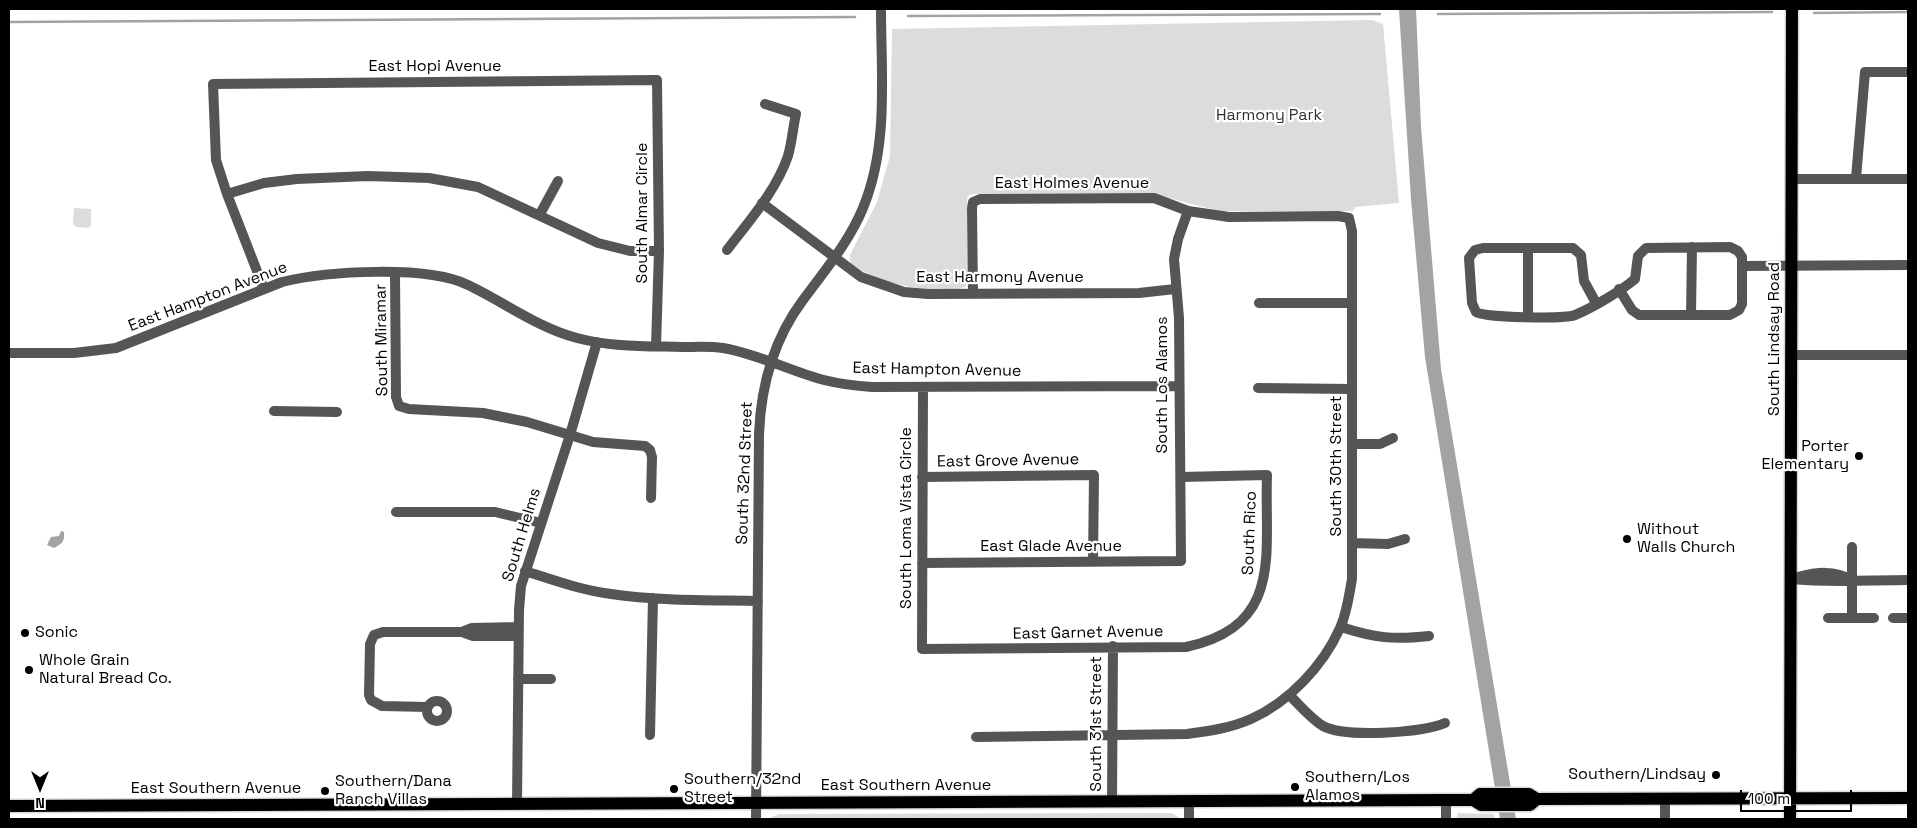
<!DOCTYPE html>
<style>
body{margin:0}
#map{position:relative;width:1917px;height:828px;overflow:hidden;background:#fff;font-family:"Space Grotesk",sans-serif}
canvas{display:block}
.frame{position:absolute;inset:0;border:10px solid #000;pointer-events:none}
.north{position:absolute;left:15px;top:763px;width:50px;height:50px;-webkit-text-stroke:4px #fff;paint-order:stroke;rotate:180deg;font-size:14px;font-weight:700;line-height:20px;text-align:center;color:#000}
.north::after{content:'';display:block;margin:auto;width:18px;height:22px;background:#000;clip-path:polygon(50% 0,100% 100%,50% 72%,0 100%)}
.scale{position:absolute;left:1740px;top:790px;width:112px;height:22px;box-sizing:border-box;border:2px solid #000;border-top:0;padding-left:6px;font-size:15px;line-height:18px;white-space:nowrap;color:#000;-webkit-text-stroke:4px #fff;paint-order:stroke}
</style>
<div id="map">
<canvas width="1917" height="828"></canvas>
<div class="frame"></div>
<div class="north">N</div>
<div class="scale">100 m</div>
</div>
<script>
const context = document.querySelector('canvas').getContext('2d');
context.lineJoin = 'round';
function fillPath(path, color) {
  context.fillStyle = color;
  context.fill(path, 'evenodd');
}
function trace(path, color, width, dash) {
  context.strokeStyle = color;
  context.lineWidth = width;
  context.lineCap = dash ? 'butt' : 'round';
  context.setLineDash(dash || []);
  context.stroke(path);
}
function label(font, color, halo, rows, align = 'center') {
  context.font = font + ' "Space Grotesk",sans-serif';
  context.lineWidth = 4.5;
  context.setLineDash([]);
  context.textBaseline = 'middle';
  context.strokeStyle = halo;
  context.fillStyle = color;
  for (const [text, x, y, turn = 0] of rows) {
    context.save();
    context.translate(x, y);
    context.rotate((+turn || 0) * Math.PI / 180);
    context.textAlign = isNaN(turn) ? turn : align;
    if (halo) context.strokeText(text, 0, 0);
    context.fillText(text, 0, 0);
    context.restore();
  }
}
fillPath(new Path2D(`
 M1372 20 1383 24 1399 203 1355 207 1353 211H1222C1196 207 1172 197 1146 193L973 194 968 196 967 200 968 279 965 287C938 296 870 283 850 262V255L877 202 890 156 892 29Z
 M74 208 91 209V225L89 228 76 227 73 224Z
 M1172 813 1181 819H768L779 814Z
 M1458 813 1494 814 1495 819H1456Z`), '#dcdcdc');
fillPath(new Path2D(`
 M1399 9H1416L1421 127 1441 369 1516 819H1500L1425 357 1411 199Z
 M61 531 64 532C65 541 62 544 54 548L47 545 51 537 59 536Z`), '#a3a3a3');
trace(new Path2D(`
 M1814 13 1908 12
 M1438 14 1772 12
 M908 16 1380 14
 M9 22 855 17`), '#a3a3a3', 2.5);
const major = new Path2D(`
 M1473 800 1480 794H1529L1537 799 1908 798
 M9 806 1446 800H1473L1481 805H1530L1537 799
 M1790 819 1792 9`);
trace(major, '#dbdbdb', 15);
trace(new Path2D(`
 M1856 178 1865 72H1908
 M1791 179H1908
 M227 194 264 183 297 179 368 176 429 178 478 187 598 243 630 251H659
 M762 203 861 277 904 292 928 294 1139 293 1175 289
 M540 214 558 181
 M1528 248V316
 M727 250C749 221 776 191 788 156 792 142 793 127 796 114L765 104
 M1742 266 1908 265
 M395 273 396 397 399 406 409 409 483 413 527 422 593 442 645 446 650 450 652 457 651 498
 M264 289 227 194 216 160 213 84 657 80 659 251 656 346
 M973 294 972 208 973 202 980 199 1154 198 1188 211 1229 217 1338 216 1349 218 1352 231V579C1349 595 1347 613 1340 628 1323 666 1289 702 1251 719 1231 728 1209 731 1187 734L976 737
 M1259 303H1352
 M1596 303 1584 281 1581 255 1573 248H1483L1475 250 1469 258 1472 303 1476 312C1484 318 1565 319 1575 315 1592 308 1621 291 1635 279L1638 256 1646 248 1730 247 1738 251 1742 257V304L1739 310 1730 315H1639L1632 310 1619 289
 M1691 315 1692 247
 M9 353H74L116 348 282 282C327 271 427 265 468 285 504 302 538 328 577 338 611 347 647 346 682 347 695 347 710 346 723 348 758 354 790 371 824 380 840 384 856 386 872 387L1178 386
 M1791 355H1908
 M923 387 922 649 1186 647C1285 626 1264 552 1267 475L1181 477
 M1258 388 1352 389
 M274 411 337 412
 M1352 444H1380L1393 438
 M922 477 1094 475 1093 562
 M396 512H495L541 523
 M1352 543 1388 544 1405 539
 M1852 547V618
 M922 563 1181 561 1179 318 1174 259 1178 239 1188 211
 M525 571C553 580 581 590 611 594 659 601 709 600 758 601
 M1798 577C1817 572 1834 570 1852 580
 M1791 579C1830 583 1869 580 1908 580
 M1828 618H1874
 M1893 618H1908
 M1341 627C1375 638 1394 640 1429 636
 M462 632 472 628 518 627
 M518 679H551
 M1289 695C1300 705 1310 718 1323 726 1345 738 1422 733 1445 723
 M427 711a10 10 0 1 1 20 0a10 10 0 1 1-20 0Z
 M428 707 382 706 371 700 369 695 370 644 374 635 383 632H462L473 636H518
 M650 735 653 598
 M1446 800V819
 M1189 801V819
 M1112 802 1113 646
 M517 804 519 610 521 586 570 435 597 342
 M756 819 759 434C761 385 773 340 803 300 825 270 849 242 863 208 889 145 881 75 881 9
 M1665 819V798`), '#555', 10);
trace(major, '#000', 12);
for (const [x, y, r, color] of [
 [1859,456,5,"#000"],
 [1627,539,5,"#000"],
 [25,633,5,"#000"],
 [29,670,5,"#000"],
 [1716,775,5,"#000"],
 [1295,787,5,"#000"],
 [674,789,5,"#000"],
 [325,791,5,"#000"]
]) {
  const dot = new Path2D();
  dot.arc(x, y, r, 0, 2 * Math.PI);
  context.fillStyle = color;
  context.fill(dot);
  trace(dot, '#fff', 2);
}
label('16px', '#000', '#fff', [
 ["East Hopi Avenue",435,67],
 ["East Holmes Avenue",1072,184],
 ["South Almar Circle",643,213,-90],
 ["East Harmony Avenue",1000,278],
 ["East Hampton Avenue",208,297,-21],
 ["South Lindsay Road",1775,339,-90],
 ["South Miramar",382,340,-91],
 ["East Hampton Avenue",937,370,1],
 ["South Los Alamos",1163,385,-90],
 ["East Grove Avenue",1008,461,-1],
 ["South 30th Street",1337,466,-90],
 ["South 32nd Street",745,473,-88],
 ["South Loma Vista Circle",907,518,-90],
 ["South Rico",1250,533,-88],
 ["South Helms",522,535,-73],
 ["East Glade Avenue",1051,547],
 ["East Garnet Avenue",1088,633,-1],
 ["South 31st Street",1097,724,-90],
 ["East Southern Avenue",906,786],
 ["East Southern Avenue",216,789]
]);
label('16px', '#333', '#fff', [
 ["Harmony Park",1269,116]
]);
label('16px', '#000', '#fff', [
 ["Porter",1849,447,"right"],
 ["Elementary",1849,465,"right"],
 ["Without",1637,530],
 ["Walls Church",1637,548],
 ["Sonic",35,633],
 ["Whole Grain",39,661],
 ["Natural Bread Co.",39,679],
 ["Southern/Lindsay",1706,775,"right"],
 ["Southern/Los",1305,778],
 ["Alamos",1305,796],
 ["Southern/32nd",684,780],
 ["Street",684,798],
 ["Southern/Dana",335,782],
 ["Ranch Villas",335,800]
], 'left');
</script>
